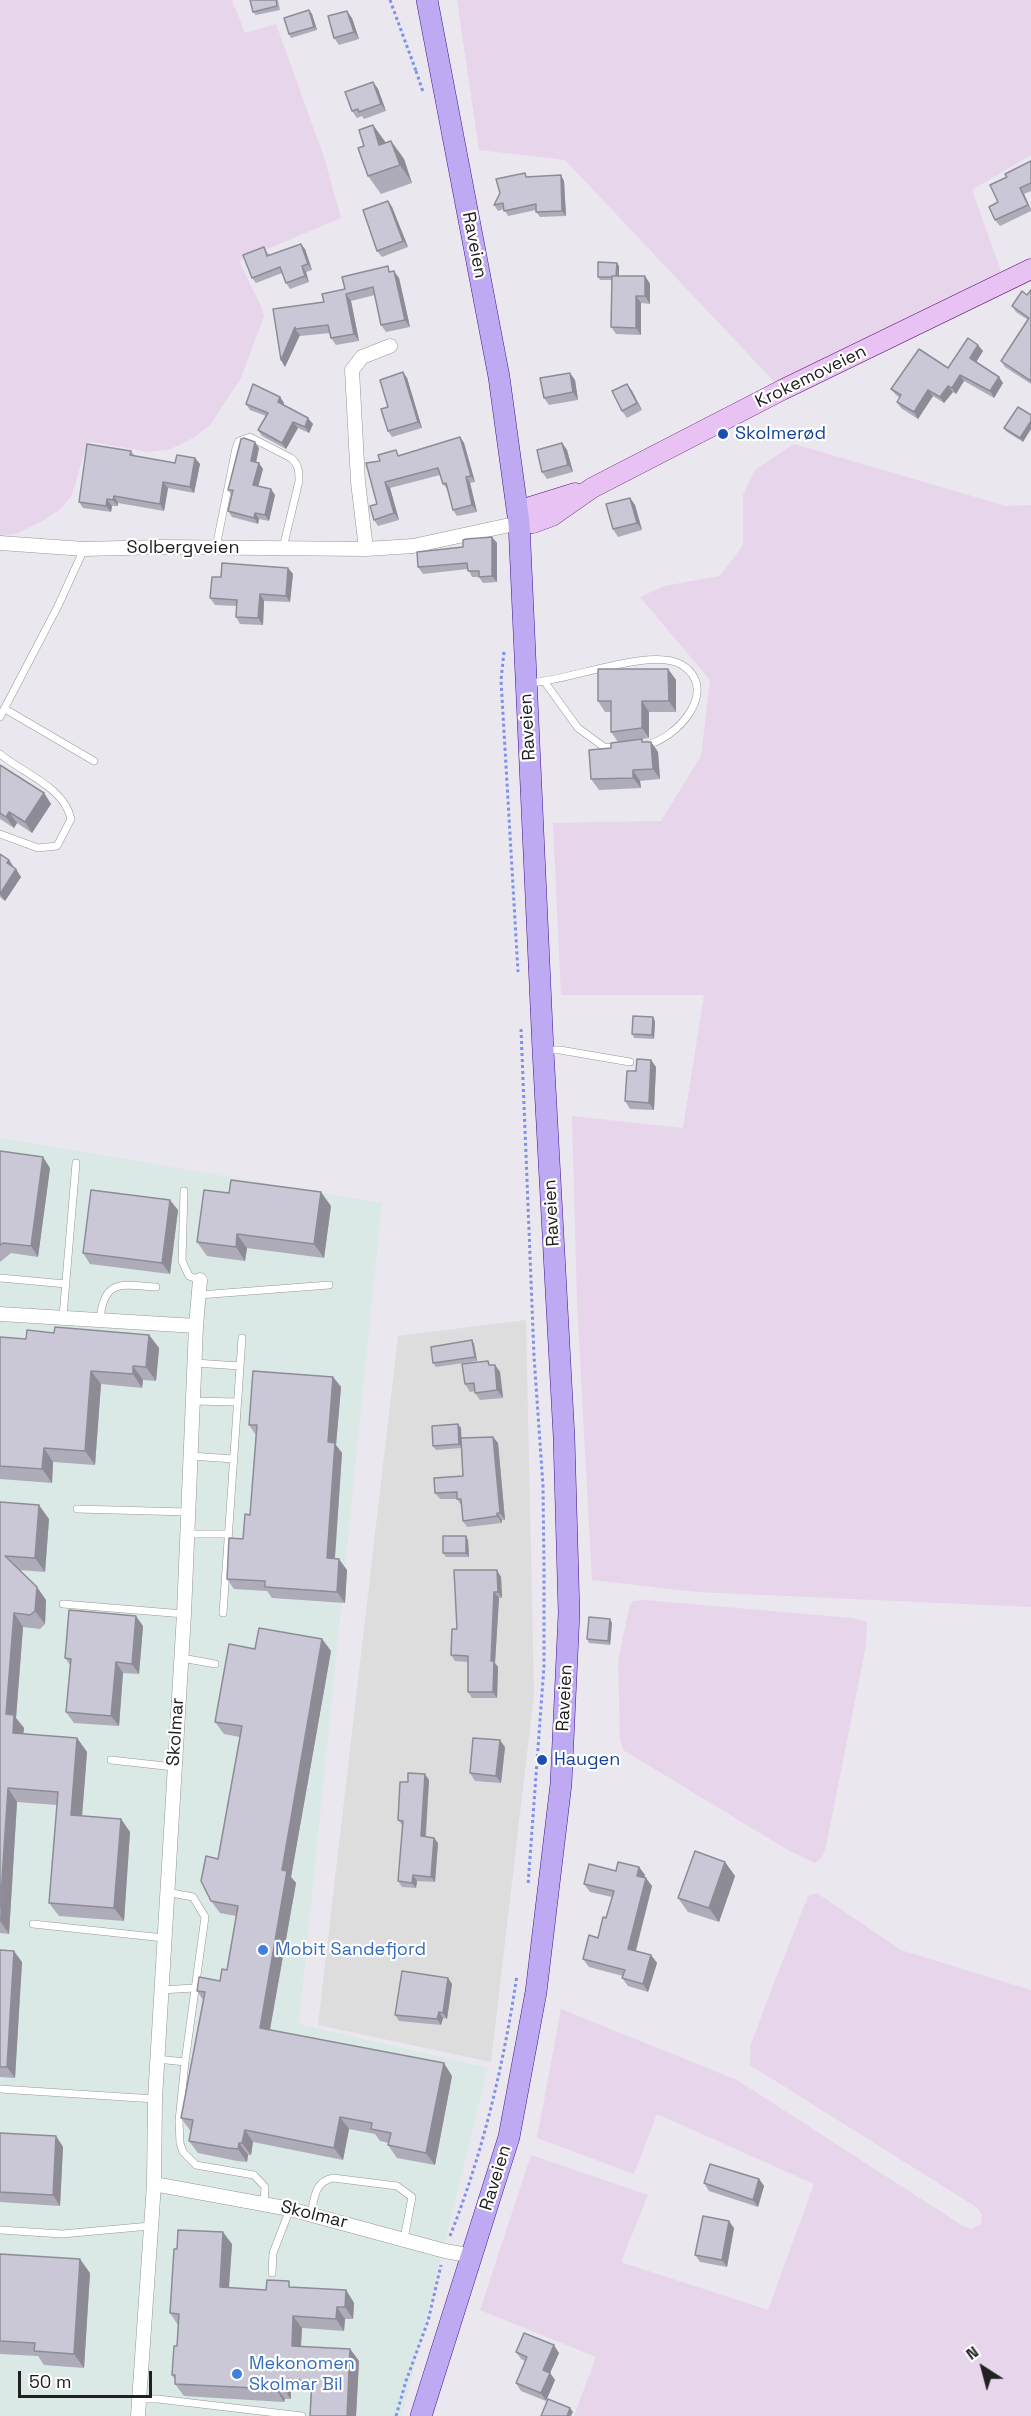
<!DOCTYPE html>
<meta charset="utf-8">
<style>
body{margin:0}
#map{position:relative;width:1031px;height:2416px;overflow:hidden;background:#eae7ef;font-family:"Space Grotesk",sans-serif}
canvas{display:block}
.north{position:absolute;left:953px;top:2338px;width:60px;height:60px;-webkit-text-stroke:4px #fff;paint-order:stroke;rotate:324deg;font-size:16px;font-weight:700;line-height:24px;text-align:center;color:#202020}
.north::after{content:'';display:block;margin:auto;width:21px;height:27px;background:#202020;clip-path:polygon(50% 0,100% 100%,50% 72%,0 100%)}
.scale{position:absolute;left:18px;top:2371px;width:134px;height:27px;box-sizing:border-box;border:3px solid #202020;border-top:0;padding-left:8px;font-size:18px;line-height:21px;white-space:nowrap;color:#202020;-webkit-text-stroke:4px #fff;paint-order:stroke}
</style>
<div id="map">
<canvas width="1031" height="2416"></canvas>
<div class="north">N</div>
<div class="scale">50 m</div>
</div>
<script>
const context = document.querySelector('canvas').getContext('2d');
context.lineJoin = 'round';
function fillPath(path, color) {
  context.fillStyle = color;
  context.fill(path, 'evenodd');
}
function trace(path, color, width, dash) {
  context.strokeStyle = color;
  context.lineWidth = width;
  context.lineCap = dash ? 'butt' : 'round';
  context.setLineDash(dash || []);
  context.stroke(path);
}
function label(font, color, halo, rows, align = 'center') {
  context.font = font + ' "Space Grotesk",sans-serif';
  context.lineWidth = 4.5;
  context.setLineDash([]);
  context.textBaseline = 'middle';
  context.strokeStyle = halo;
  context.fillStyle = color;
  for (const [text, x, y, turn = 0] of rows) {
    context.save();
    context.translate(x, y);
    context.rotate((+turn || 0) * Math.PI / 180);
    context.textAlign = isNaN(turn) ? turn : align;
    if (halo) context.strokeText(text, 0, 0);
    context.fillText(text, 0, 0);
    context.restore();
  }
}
fillPath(new Path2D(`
 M526 1320 534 1694 491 2062 318 2025 398 1336Z`), '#ddddde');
fillPath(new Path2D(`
 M0 1138 382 1203 299 2024 488 2068 402 2416H0Z`), '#dae8e6');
fillPath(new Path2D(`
 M0 0H232L245 33 276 24 324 157 341 218 239 261 261 306 264 316 241 378 210 425 193 438 171 449 148 452 92 442 86 447 72 495 60 509 41 522 15 534 0 536Z
 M457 0H1031V155L972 190 1005 282 782 390 565 160 479 150Z
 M794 444 1006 506 1031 505V1607L697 1592 592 1580 577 1303 572 1116 683 1128 704 995H561L553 823 661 821 701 756 710 680 640 597 664 586 720 576 743 545V495L755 470Z
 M644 1600 852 1618 867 1622 866 1645 826 1846 822 1857 815 1863 788 1850 623 1750 620 1740 618 1661 630 1604 633 1601Z
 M817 1893 901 1950 1031 1990V2416H574L596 2357 480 2310 531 2155 648 2195 621 2262 768 2310 814 2184 657 2114 634 2174 537 2138 561 2009 737 2080 963 2226 971 2229 981 2224 982 2214 976 2207 750 2065 751 2044 767 2001 808 1896Z`), '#e7d5ec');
const lane = new Path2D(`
 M216 547 236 448 239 441 250 437 291 458C299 465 299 471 299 481L283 548
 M544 681 578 728 604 747 619 748
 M528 683C566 682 652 646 682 665 721 690 676 740 645 745
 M5 709 94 761
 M0 717 58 606 84 549
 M0 754C24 774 64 787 71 819L57 846 38 848 0 834
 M546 1050H560L630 1062
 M184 1191 182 1261 189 1276 200 1280
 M0 1278 66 1284
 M199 1295 329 1285
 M63 1316 76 1163
 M100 1319C104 1278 122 1285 156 1287
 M195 1363 240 1366
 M193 1401 237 1402
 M191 1456 233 1459
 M77 1509 188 1512
 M187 1534H228
 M63 1604 184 1614
 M223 1613 242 1338
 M182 1658 215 1664
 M111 1760 174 1767
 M166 1892 193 1897 205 1917 185 2062 179 2121 180 2143 183 2152 196 2165 254 2175 265 2187 264 2204
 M33 1924 164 1938
 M161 1990 194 1988
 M157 2059 185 2062
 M0 2089 155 2099
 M311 2214C315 2197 314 2182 333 2178L397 2186 412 2197 404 2239
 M0 2230 62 2234 150 2226
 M272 2273 273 2253 290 2209
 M139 2399H158L302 2416`);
const street = new Path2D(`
 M0 543 84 549 161 547 366 549 413 546 519 523
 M366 549 358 482 352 370 362 357 390 346
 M0 1314 196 1326
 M154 2184 290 2209 445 2251 473 2256
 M138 2416 154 2184 155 2099 184 1614 196 1326 200 1280`);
const secondary = new Path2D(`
 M519 523H533L552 516 592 488 782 390 1031 269
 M519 523 530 507 575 493`);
const primary = new Path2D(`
 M421 2416 509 2137 536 1992 561 1784 569 1613 564 1437 543 1050 519 523 499 377 427 0`);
trace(lane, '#979797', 8);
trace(street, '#979797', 15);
trace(secondary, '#5c116d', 21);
trace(primary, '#3f108b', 22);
trace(new Path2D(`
 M390 0 416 71
 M416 71 423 92
 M504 652 501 680 518 972
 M521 1029 534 1356 543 1486 544 1566V1666L528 1885
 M450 2236C483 2153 504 2063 517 1975
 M396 2416 406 2381 428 2321 441 2265`), '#7d91eb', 3, [3, 3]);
trace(lane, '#fff', 7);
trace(street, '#fff', 14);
trace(secondary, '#e7c2f3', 20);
trace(primary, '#beaaf2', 21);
fillPath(new Path2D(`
 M250 0H278L280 10 256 15 253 12Z
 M312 14 317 30 291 38 289 34Z
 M352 18 359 39 339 45 334 38Z
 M373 82 378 89 386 111 364 119 362 116 357 118 352 111Z
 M373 125 386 143 391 141 404 159 412 183 381 194 368 176 364 146Z
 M1031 161V191L1024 194 1031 209V211L1000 226 995 220 998 202Z
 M527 177 564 181 566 216 540 217 536 212V210L508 216 504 209 498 211 494 205Z
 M388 201 392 207 408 247 382 257 377 251Z
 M264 247 269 255 305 249 312 270 306 272 309 282 290 289 286 283 282 273 256 283 252 278Z
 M617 263 619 266V276H645L650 284V304L641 303V335L616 334 611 327 612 280H600L598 277Z
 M392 272 399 278 410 327 386 332 381 325 375 295 351 301 359 341 336 345 331 338 330 333 300 336V335L285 367 281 360 273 309 324 302 345 289Z
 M1031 290V384L1005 367 1001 361 1028 320 1016 312 1012 306 1027 295Z
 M983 351 976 362 999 377 1003 383 994 398 964 381 956 394 953 392 944 403 933 396 918 419 901 408 897 402 900 398 896 395 891 389 948 368Z
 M403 372 407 378 422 428 392 437 388 431V407Z
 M575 380 578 400 549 405 544 398Z
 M627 384 632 391 642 410 627 418 622 411Z
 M280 397 284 403V405L313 424 309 433 298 428 286 449 262 436 258 430 266 416 250 410 246 404Z
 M1018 407 1023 442 1007 432 1004 428Z
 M460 437 464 443 475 482 470 483 477 512 457 516 453 510 448 490 443 484 440 475 390 488 399 520 378 526 374 520 377 504 380 461Z
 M562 443 567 450 573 472 547 479 542 472Z
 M259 448 256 462 263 469 258 486 275 495 269 521 259 519 258 524 232 517 228 511 232 495 228 490Z
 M131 451 135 456 175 463 195 458 200 464 194 493 168 488 164 511 118 503V506H112L111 512 83 508 79 502Z
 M630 498 635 505 642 530 618 537 613 529Z
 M492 537 497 543V582L483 583 479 577H472L468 569 423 574 418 567Z
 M288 568 293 574 290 602 264 601 263 625 240 624 236 617 237 606 215 605 210 598 221 577Z
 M668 669 676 680V712H649V738L637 740 642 739 644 742H651L658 752 660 779 640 781 641 788 599 790 591 779 611 748 618 742 611 732V712H605L598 701Z
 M0 765 44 793 51 804 32 833 17 823 14 828 0 819Z
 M0 854 9 860 21 877 5 901 0 897Z
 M655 1021 654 1039 634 1038 632 1034Z
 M651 1060 656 1067 654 1110 630 1109 625 1101 636 1071Z
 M0 1151 50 1168 38 1257 11 1253 0 1262Z
 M331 1206 324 1258 247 1248 245 1261 207 1256 197 1242Z
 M178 1210 170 1274 90 1264 83 1253Z
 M54 1333 149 1335 159 1348 156 1381 143 1380 142 1388 101 1384 95 1465 53 1462 52 1483 0 1479V1337L26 1339Z
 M472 1340 474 1344 477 1361 436 1367 433 1363Z
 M491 1365H495L500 1372 503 1398 480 1400 475 1393V1391L470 1392 465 1384Z
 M333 1377 341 1387 336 1445 342 1453 335 1559 347 1570 345 1603 272 1598 267 1591 234 1589 227 1579 243 1539 250 1515 256 1435 249 1425Z
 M458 1424 461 1428V1438L493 1437 498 1443 505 1520H502V1523L467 1527 463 1521 462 1506 457 1499H440L435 1493 463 1476 461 1448 436 1450 433 1446Z
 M0 1502 49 1519 45 1572 19 1570 46 1600 45 1624 40 1629 23 1627 16 1718 24 1728 23 1734 77 1738 87 1752 82 1816 121 1819 130 1832 124 1921 59 1916 49 1903 57 1805 17 1802 9 1934 0 1933Z
 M468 1540 469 1557H446L443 1553Z
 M501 1577 502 1598H499L495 1663 498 1667 497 1698H472L468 1692V1662L455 1661 451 1655 457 1629Z
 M612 1623 610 1645 589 1643 587 1639Z
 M143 1626 139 1674 123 1673 119 1726 74 1723 66 1712 70 1665 65 1658Z
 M322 1639 331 1651 291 1877 296 1883 270 2030 452 2076 435 2165 397 2158 388 2145 389 2143 380 2141 375 2134 349 2129 343 2160 253 2142 251 2155H248L247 2162 237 2161 198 2153 189 2141 191 2130H190L181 2118 203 2000 197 1991 220 1981 227 1970 236 1916 220 1913 211 1901 240 1737 224 1734 215 1722 255 1649Z
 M505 1747 501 1783 475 1781 470 1773Z
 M429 1780 426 1837 434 1838 438 1843 435 1882 417 1881 416 1888 402 1887 398 1881 403 1826 398 1820 408 1782Z
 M725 1862 735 1876 719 1922 688 1912 678 1898Z
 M639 1867 645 1875 644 1878 652 1886 636 1951 651 1955 657 1963 648 1992 628 1986 622 1978 623 1976 589 1967 583 1959 598 1938 606 1918 612 1897 590 1892 584 1884 616 1871Z
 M0 1950 22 1962 15 2078 0 2077V2080Z
 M448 1978 452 1984 447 2019 443 2018 441 2025 399 2021 395 2015Z
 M0 2133 56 2136 63 2147 60 2206 0 2202Z
 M759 2179 764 2186 758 2207 709 2191 704 2183Z
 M734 2228 727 2267 700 2262 695 2255Z
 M232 2244 229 2288 266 2290 293 2287 346 2290 354 2303 353 2319H345L344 2331 302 2328 301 2347 350 2349 359 2361 356 2416H310L311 2392 291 2391V2399H285L284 2402 184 2396 175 2384V2380L172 2375 177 2346 178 2325 170 2313 177 2249Z
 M0 2254 90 2273 84 2368 44 2365 38 2356 0 2354Z
 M516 2352 559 2353 550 2373 555 2380 546 2401 521 2391 516 2383 525 2361 521 2359Z`), '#aeacb8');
fillPath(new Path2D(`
 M309 10 312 14 317 30 314 27Z
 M347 11 352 18 359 39 354 32Z
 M373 82 378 89 386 111 381 104Z
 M373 125 386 143 379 145Z
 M391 141 404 159 412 183 400 165Z
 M561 175 564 181 566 216 562 211Z
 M1020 188 1024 194 1031 210 1028 205Z
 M388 201 392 207 408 247 403 241Z
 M301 244 305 249 312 270 308 264Z
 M617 263 619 266V281L616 277Z
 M302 266 306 272 309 282 305 276Z
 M394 271 399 278 410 327 405 320Z
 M645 276 650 284V304L645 296Z
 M346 294 351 301 359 341 354 334Z
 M636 296 641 303V335L636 328Z
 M295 327V329L300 335 285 367 281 360Z
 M978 345 983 351 975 364 970 358Z
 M403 372 407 378 422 428 418 422Z
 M570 373 575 380 578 400 573 392Z
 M960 375 964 381 956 394 952 388Z
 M999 377 1003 383 994 398 990 391Z
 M627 384 632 391 642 410 637 403Z
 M948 386 953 392 944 403 940 397Z
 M928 390 933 396 918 419 914 412Z
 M280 397 284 403 282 408 278 402Z
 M308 418 313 424 309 433 305 427Z
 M1031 421V429L1023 442 1020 438Z
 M293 422 298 428 286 449 282 443Z
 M460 437 464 443 475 482 471 476Z
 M255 442 259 448 255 467 251 461Z
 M562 443 567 450 573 472 568 465Z
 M195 458 200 464 194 493 190 487Z
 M259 463 263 469 257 491 253 485Z
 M466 477 470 483 477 512 472 505Z
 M163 482 168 488 164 511 160 504Z
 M385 482 390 488 399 520 394 513Z
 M271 489 275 495 269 521 265 515Z
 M114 496 118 503V506L113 500Z
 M630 498 635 505 642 530 637 523Z
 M107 499 112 506 111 512 106 506Z
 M255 513 259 519 258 524 254 518Z
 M492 537 497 543V582L492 576Z
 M288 568 293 574 290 602 286 596Z
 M260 594 264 601 263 625 258 618Z
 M668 669 676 680V712L669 701Z
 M642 701 649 712V738L642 728Z
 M651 742 658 752 660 779 653 769Z
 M633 770 640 781 641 788 633 778Z
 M44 793 51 804 32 833 25 822Z
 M9 812 17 823 14 828 6 817Z
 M9 860 14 868 12 871 7 863Z
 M16 869 21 877 5 901 0 894Z
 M653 1017 655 1021 654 1039 652 1035Z
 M651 1060 656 1067 654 1110 649 1103Z
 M43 1157 50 1168 38 1257 31 1246Z
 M321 1192 331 1206 324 1258 314 1244Z
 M170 1200 178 1210 170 1274 162 1263Z
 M237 1234 247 1248 245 1261 236 1247Z
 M149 1335 159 1348 156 1381 146 1367Z
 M472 1340 474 1344 477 1361 475 1357Z
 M495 1365 500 1372 503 1398 497 1390Z
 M133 1366 143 1380 142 1388 133 1374Z
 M91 1371 101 1384 95 1465 85 1451Z
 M333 1377 341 1387 336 1445 342 1453 334 1569 327 1558 328 1442Z
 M458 1424 461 1428 462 1448 459 1444Z
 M493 1437 498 1443 505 1520 500 1513Z
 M44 1448 53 1462 52 1483 42 1469Z
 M39 1505 49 1519 45 1572 35 1558Z
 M497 1513 502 1520V1523L497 1516Z
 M466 1536 468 1540 469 1557 466 1553Z
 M339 1559 347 1570 345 1603 337 1592Z
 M497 1570 501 1577 502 1598 498 1592Z
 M37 1587 46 1600 45 1624 35 1611Z
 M494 1592 499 1598 495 1663 498 1667 497 1698 493 1692 491 1661Z
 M14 1613 23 1627 16 1718 24 1728 22 1747 13 1733 6 1714Z
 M136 1616 143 1626 139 1674 132 1664Z
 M610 1619 612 1623 610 1645 608 1641Z
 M322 1639 331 1651 291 1877 296 1883 268 2040 260 2028 282 1870Z
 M116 1662 123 1673 119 1726 111 1716Z
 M77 1738 87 1752 81 1829 71 1815Z
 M500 1740 505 1747 501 1783 496 1776Z
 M425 1774 429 1780 425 1842 421 1836Z
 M8 1788 17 1802 9 1934 0 1921Z
 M121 1819 130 1832 124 1921 114 1908Z
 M434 1838 438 1843 435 1882 431 1877Z
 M725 1862 735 1876 719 1922 709 1908Z
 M639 1867 645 1875 643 1884 637 1876Z
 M413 1875 417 1881 416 1888 412 1883Z
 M646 1878 652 1886 634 1957 628 1949Z
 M14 1951 22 1962 15 2078 7 2067Z
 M651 1955 657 1963 648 1992 643 1984Z
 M448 1978 452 1984 447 2019 443 2013Z
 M439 2012 443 2018 441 2025 437 2019Z
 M444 2063 452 2076 435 2165 426 2153Z
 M340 2117 349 2129 343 2160 334 2148Z
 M245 2130 253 2142 251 2155 242 2143Z
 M56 2136 63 2147 60 2206 53 2195Z
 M239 2143 248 2155 247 2162 238 2149Z
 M759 2179 764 2186 758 2207 753 2200Z
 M729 2221 734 2228 727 2267 722 2260Z
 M223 2232 232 2244 228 2299 220 2287Z
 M80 2259 90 2273 84 2368 74 2354Z
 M346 2290 354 2303 353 2319 345 2307Z
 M337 2307 345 2319 344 2331 336 2319Z
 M293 2316 302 2328 300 2358 292 2346Z
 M554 2345 559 2353 550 2373 555 2380 546 2401 541 2393 543 2370Z
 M350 2349 359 2361 356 2416H347Z
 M283 2379 291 2391V2399L282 2387Z
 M276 2387 285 2399 284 2402 276 2389Z
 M570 2408 573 2412 571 2416H567Z`), '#8d8c96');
const building = new Path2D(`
 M250 0H276L277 6 253 12Z
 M309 10 314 27 289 34 284 18Z
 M347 11 354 32 334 38 328 16Z
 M373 82 381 104 359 112 358 109 352 111 345 92Z
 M373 125 379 145 391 141 400 165 368 176 358 148 364 146 359 130Z
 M1031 161V183L1020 188 1028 205 995 220 989 207 998 202 990 185 1007 177 1005 174Z
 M525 173 526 177 561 175 562 211 536 212V204L504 211 503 203 494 205 500 193 496 179Z
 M388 201 403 241 377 251 363 210Z
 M301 244 308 264 302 266 305 276 286 283 280 267 252 278 243 255 264 247 267 256Z
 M598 262 617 263 616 276H612V277H598Z
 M388 266 389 272 394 271 405 320 381 325 373 287 346 294 354 334 331 338 328 325 295 329V327L281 360 273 309 324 302 322 294 345 289 342 277Z
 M612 276H645V296H636V328L611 327Z
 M1031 290V381L1001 361 1029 318 1012 306 1022 291 1027 295Z
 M968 338 978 345 970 358 999 377 990 391 960 375 952 388 948 386 940 397 928 390 914 412 897 402 901 395 891 389 919 349 948 368Z
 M403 372 418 422 388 431 381 409 388 407 380 380Z
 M570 373 573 392 544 398 540 378Z
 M253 384 280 397 278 402 308 418 305 427 293 422 282 443 258 430 268 413 246 404Z
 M627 384 637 403 622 411 612 391Z
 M1018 407 1031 415V421L1020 438 1004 428Z
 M460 437 471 476 466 477 472 505 453 510 446 483 443 484 438 468 385 482 394 513 374 520 370 506 377 504 366 463 380 461 378 455 396 450 398 456Z
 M244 438 255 442 251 461 259 463 253 485 271 489 265 515 255 513 254 518 228 511 233 490H228L241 439Z
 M562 443 568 465 542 472 537 450Z
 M87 444 131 451 130 455 175 463 177 455 195 458 190 487 163 482 160 504 114 496 113 500 107 499 106 506 79 502Z
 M630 498 637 523 613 529 606 504Z
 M492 537V576L479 577V571H468L467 563 418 567 417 552 463 547V540L466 539Z
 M222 563 288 568 286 596 260 594 258 618 236 617 237 600 210 598 212 577H221Z
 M598 669H668L669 701H642V728L611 732V701H598Z
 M642 739V742H651L653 769 633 770V778L591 779 589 750 611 748V743Z
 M0 765 44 793 25 822 9 812 6 817 0 813Z
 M0 854 9 860 7 863 16 869 0 894Z
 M633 1016 653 1017 652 1035 632 1034Z
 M637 1059 651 1060 649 1103 625 1101 627 1071H636Z
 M0 1151 43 1157 31 1246 3 1243 0 1245Z
 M231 1180 321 1192 314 1244 237 1234 236 1247 197 1242 204 1190 229 1193Z
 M91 1190 170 1200 162 1263 83 1253Z
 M55 1327 149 1335 146 1367 133 1366V1374L91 1371 85 1451 44 1448 42 1469 0 1466V1337L26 1339 27 1330 54 1333Z
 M472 1340 475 1357 433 1363 431 1347Z
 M488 1361 489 1365H495L497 1390 475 1393 474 1383 465 1384 462 1364Z
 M253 1371 333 1377 328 1442 335 1443 327 1558 339 1559 337 1592 265 1587V1581L227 1579 229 1538 243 1539 245 1514 250 1515 257 1425H249Z
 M458 1424 459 1444 433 1446 432 1426Z
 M493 1437 500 1513H497V1516L463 1521 461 1499H457V1492L435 1493 434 1478 463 1476 461 1438Z
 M0 1502 39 1505 35 1558 5 1556 37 1587 35 1611 30 1615 14 1613 6 1714 14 1715 13 1733 77 1738 71 1815 121 1819 114 1908 49 1903 58 1792 8 1788 0 1909Z
 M443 1536H466V1553H443Z
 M454 1570H497L498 1592H494L491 1661H494L493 1692H468V1656L451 1655 452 1629H457Z
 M69 1610 136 1616 132 1664 116 1662 111 1716 66 1712 71 1659 65 1658Z
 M589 1617 610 1619 608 1641 587 1639Z
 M259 1628 322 1639 282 1870 287 1871 260 2028 444 2063 426 2153 388 2145 391 2133 371 2129 372 2123 340 2117 334 2148 245 2130 242 2143H239L238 2149 228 2148 189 2141 193 2120 181 2118 205 1992 197 1991 199 1977 220 1981 222 1969 227 1970 238 1906 211 1901 201 1881 206 1856 218 1859 242 1726 215 1722 229 1644 255 1649Z
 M473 1738 500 1740 496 1776 470 1773Z
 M408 1773 425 1774 421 1836 434 1838 431 1877 413 1875 412 1883 398 1881 403 1821 398 1820 400 1782H408Z
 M695 1851 725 1862 709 1908 678 1898Z
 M618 1862 639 1867 637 1876 646 1878 628 1949 651 1955 643 1984 622 1978 625 1970 583 1959 589 1935 598 1938 603 1917 606 1918 614 1891 584 1884 589 1864 616 1871Z
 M0 1950 14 1951 7 2067H0Z
 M402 1971 448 1978 443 2013 439 2012 437 2019 395 2015Z
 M0 2133 56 2136 53 2195 0 2192Z
 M710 2164 759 2179 753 2200 704 2183Z
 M703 2216 729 2221 722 2260 695 2255Z
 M178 2230 223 2232 220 2287 266 2290 267 2280 289 2281V2287L346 2290 345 2307H337L336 2319 293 2316 292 2346 350 2349 347 2416H310L312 2381 283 2379 282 2387H276V2389L175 2384V2375H172L174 2346H177L179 2314 170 2313 174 2249H177Z
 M0 2254 80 2259 74 2354 34 2351 35 2343 0 2341Z
 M524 2333 554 2345 543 2370 550 2373 541 2393 516 2383 527 2357 516 2352Z
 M548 2399 570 2408 567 2416H541Z`);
fillPath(building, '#cac8d6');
trace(building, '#8d8c96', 1.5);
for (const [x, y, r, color] of [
 [723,434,6,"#1a4fb4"],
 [542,1760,6,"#1a4fb4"],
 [263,1950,6,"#3f7fe0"],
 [237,2374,6,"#3f7fe0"]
]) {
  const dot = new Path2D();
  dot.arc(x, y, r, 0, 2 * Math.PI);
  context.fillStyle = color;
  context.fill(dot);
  trace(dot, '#fff', 2);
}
label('18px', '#202020', '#fff', [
 ["Raveien",474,245,79],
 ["Krokemoveien",811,377,-26],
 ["Solbergveien",183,548],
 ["Raveien",528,727,-93],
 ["Raveien",552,1213,-93],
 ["Raveien",565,1698,-87],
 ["Skolmar",176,1732,-86],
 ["Raveien",496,2178,-73],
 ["Skolmar",314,2215,14]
]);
label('18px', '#164399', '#fff', [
 ["Skolmerød",735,434],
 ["Haugen",554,1760]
], 'left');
label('18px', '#366cbe', '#fff', [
 ["Mobit Sandefjord",275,1950],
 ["Mekonomen",249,2364],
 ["Skolmar Bil",249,2385]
], 'left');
</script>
